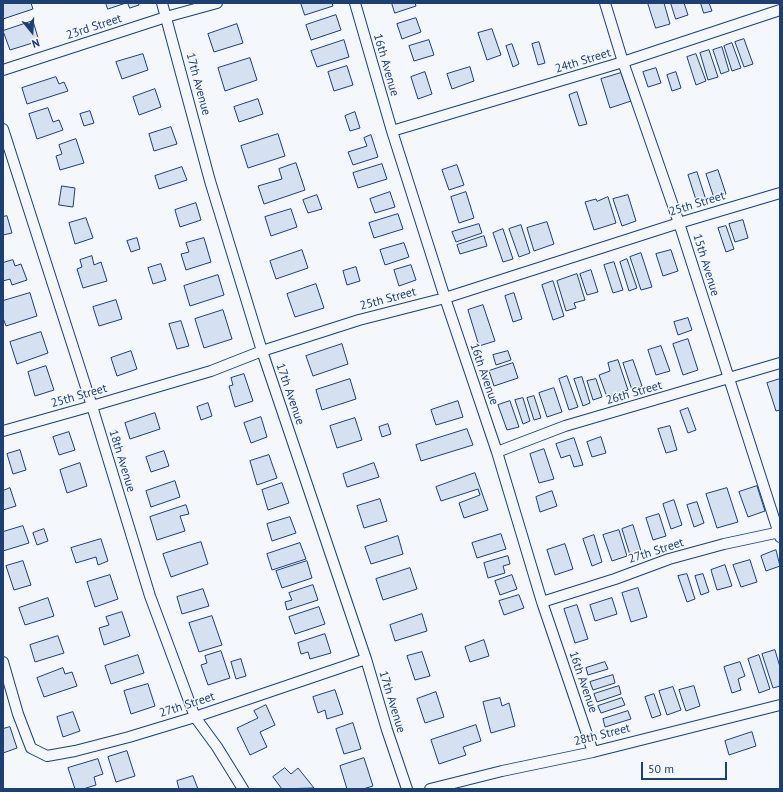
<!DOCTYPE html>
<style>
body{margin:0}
#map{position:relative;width:783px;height:792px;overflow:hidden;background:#f4f7fb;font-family:"PT Sans",sans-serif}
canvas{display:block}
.frame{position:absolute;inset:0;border:4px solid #1d3f73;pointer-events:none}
.north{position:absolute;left:12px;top:12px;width:40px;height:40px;-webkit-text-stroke:3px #f4f7fb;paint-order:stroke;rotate:162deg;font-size:11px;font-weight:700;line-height:16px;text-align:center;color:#1d3f73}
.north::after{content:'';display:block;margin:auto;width:14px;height:18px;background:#1d3f73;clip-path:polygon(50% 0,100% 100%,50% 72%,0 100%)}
.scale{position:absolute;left:641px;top:762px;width:86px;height:18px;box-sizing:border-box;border:2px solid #1d3f73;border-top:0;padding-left:5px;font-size:12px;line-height:14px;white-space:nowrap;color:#1d3f73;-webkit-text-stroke:3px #f4f7fb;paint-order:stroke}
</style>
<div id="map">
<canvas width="783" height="792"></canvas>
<div class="frame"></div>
<div class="north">N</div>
<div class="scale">50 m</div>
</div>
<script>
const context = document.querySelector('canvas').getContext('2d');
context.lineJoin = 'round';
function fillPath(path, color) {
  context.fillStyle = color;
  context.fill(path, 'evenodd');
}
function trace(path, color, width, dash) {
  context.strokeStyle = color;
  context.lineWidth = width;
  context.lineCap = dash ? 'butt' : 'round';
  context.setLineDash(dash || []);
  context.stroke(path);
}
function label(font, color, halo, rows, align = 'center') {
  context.font = font + ' "PT Sans",sans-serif';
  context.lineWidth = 3;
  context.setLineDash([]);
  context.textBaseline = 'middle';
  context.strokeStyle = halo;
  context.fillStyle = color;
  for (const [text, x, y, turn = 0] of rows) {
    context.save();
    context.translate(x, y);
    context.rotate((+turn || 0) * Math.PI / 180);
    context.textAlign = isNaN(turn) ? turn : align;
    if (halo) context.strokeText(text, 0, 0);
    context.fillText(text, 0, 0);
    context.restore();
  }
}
const building = new Path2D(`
 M3 3H31L33 9 3 19Z
 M106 3H126L108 9Z
 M128 3H138L139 5 130 8Z
 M301 3H332L333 6 305 15Z
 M392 3H415L416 6 395 13Z
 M648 3H664L670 24 656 28Z
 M671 3H684L688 15 676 19Z
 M701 3H709L712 11 704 13Z
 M336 15 341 30 311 40 306 25Z
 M416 18 421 32 402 39 397 24Z
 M33 21 39 41 10 50 3 31Z
 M237 24 243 43 214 52 208 34Z
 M492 29 501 55 487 60 478 33Z
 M744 39 753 64 744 67 735 42Z
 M344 40 349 57 317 67 311 51Z
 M429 40 434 55 414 61 409 46Z
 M539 42 545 63 538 65 532 44Z
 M732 43 741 68 732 71 724 46Z
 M512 44 519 64 513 67 506 46Z
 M722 47 729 71 721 74 713 50Z
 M709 50 718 77 708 80 700 53Z
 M143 54 148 70 122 79 116 62Z
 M696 54 706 81 696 85 687 57Z
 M250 58 257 80 225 91 218 68Z
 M347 66 353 85 334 91 328 72Z
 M470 67 474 81 452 89 447 74Z
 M656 68 661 83 648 87 643 72Z
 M425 72 432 94 418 99 411 77Z
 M676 72 681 88 672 91 667 75Z
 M621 73 631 101 610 108 601 79Z
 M56 77 59 84 64 82 68 91 27 104 22 88Z
 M155 89 161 107 139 115 133 97Z
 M577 92 587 124 579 126 569 95Z
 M258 99 263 114 239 122 234 107Z
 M48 108 53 122 59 120 63 130 37 139 29 114Z
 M90 111 94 123 84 126 80 114Z
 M355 112 360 128 350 131 345 116Z
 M171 127 177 144 154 151 149 134Z
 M278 134 285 156 248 168 241 146Z
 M371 135 378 157 353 165 348 152 367 146 364 138Z
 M76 139 84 163 60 170 56 156 62 154 59 145Z
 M296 163 305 190 264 204 258 186 282 179 279 169Z
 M382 164 387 179 358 188 353 173Z
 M457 165 464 185 449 190 442 170Z
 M182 167 187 180 159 189 155 176Z
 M718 170 726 194 714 198 706 174Z
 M697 172 706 200 697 203 688 175Z
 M62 186 75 188 73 207 59 205Z
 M390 192 395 207 375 213 370 199Z
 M466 192 474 218 459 223 451 197Z
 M317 195 322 209 308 213 303 200Z
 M628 195 636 221 622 226 613 199Z
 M608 197 616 223 594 230 585 202 596 199 597 201Z
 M196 203 201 220 180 227 175 210Z
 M291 209 297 227 271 236 265 217Z
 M398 214 403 229 374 238 369 223Z
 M7 216 12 233 3 235V217Z
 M86 218 93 238 75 244 69 223Z
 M743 220 748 238 735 242 729 224Z
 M547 222 554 244 534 251 527 228Z
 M479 224 482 233 456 242 452 232Z
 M521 225 530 253 519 257 509 229Z
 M726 226 734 249 726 252 718 228Z
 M503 229 513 259 503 262 493 233Z
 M484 236 487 246 460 254 457 245Z
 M137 238 140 249 131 252 127 241Z
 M204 238 211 262 186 270 181 254 189 252 186 243Z
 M404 243 409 257 385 265 380 250Z
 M302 250 308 268 276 279 270 261Z
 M671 250 678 271 663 276 656 254Z
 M641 253 652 287 641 290 630 257Z
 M92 256 94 265 101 262 107 281 83 288 77 269 82 267 80 260Z
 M627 259 637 288 629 291 620 262Z
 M13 260 15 266 21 264 27 280 12 285 10 279 3 281V263Z
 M614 262 623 290 613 293 604 265Z
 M161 264 166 280 153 284 148 268Z
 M411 265 416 280 399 286 394 270Z
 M356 267 360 281 347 285 343 271Z
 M591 270 598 292 587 295 580 274Z
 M577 274 585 300 574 303 576 308 566 311 557 281Z
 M218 275 224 295 190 306 184 286Z
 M553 281 564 316 553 320 542 285Z
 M316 284 324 308 295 317 287 294Z
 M30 293 37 316 6 326 3 318V301Z
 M514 293 522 319 513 322 505 296Z
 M116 300 122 319 99 326 93 307Z
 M483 305 495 341 479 346 468 310Z
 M223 310 232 339 204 348 195 319Z
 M688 318 692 330 678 335 674 322Z
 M181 321 189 346 177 349 169 324Z
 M41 332 48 353 17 364 10 342Z
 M688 339 698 370 683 375 673 344Z
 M342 344 348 364 313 376 306 356Z
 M661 346 670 371 656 375 648 350Z
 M131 351 137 369 117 376 111 358Z
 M508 351 511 360 496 365 493 355Z
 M618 360 628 390 607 397 599 375 610 371 608 363Z
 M633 360 642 386 632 390 623 363Z
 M513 363 518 378 494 386 489 371Z
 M46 366 54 390 35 396 28 372Z
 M244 374 253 401 235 407 229 386 233 385 231 378Z
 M567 376 578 407 569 410 559 379Z
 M582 377 590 403 583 406 574 379Z
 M350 379 356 399 322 410 316 390Z
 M596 379 602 397 593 400 587 381Z
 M780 379V410L776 411 767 383Z
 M554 388 562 412 547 417 539 393Z
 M534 396 541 418 534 420 527 398Z
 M523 398 530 421 523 424 515 400Z
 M458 401 463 417 436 425 431 410Z
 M510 401 519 427 507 430 498 405Z
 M208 403 212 416 201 420 197 407Z
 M688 408 696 430 688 433 680 411Z
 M155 413 160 429 130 439 125 423Z
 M261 417 267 437 251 443 244 423Z
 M355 418 362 440 337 448 330 426Z
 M388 424 391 434 382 437 379 427Z
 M670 426 677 450 666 453 658 429Z
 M467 429 473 445 421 461 416 445Z
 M69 432 75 450 59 455 53 437Z
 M601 437 606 453 592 457 587 442Z
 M574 438 583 465 574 467 570 455 561 458 556 444Z
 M544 449 554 479 539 483 530 454Z
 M20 450 26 470 13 474 7 454Z
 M164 451 169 466 151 472 146 457Z
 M269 455 277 478 257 485 250 461Z
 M80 463 87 486 67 493 60 470Z
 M374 463 379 477 347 487 343 474Z
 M475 473 488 510 464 518 459 503 480 495 478 489 441 501 436 487Z
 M175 481 180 497 151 507 146 491Z
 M282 483 289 503 268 510 262 490Z
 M757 486 765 511 748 517 739 492Z
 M10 488 16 506 3 510V491Z
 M727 488 738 522 717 528 706 494Z
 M552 491 557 506 540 512 536 497Z
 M380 499 387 521 364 528 357 506Z
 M674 500 682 525 671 529 663 504Z
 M697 502 704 523 694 527 687 505Z
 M186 505 189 514 180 516 185 531 157 540 150 517Z
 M659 514 666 536 653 540 646 518Z
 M290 517 296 533 272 541 267 524Z
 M633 525 641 551 630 555 622 529Z
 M23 526 29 543 3 551V532Z
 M44 529 48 541 37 545 33 533Z
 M619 530 627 556 612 561 603 535Z
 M501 534 506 549 477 558 472 543Z
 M594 535 602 562 592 566 583 539Z
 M398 536 403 554 371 564 365 547Z
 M101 539 108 561 98 565 96 557 76 563 71 548Z
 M201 542 208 564 171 577 163 554Z
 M300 543 306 559 272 570 267 554Z
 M565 544 573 569 555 575 547 550Z
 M776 550 780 566 766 571 761 556Z
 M508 556 510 564 503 566 505 573 488 578 484 563Z
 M750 560 757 582 741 587 733 565Z
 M23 561 31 585 14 590 6 566Z
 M307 561 312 578 282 588 276 571Z
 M725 565 732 586 717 590 711 570Z
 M410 568 417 589 383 600 376 579Z
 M687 574 695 599 687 602 678 576Z
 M703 574 709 592 701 595 695 576Z
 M110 575 118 599 95 607 87 582Z
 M512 575 517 589 500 595 495 581Z
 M313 585 318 600 287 610 285 602 292 600 289 593Z
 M638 588 647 617 631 622 622 593Z
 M203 589 209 606 182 614 177 597Z
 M519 595 524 608 504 615 499 601Z
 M48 598 54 616 25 625 19 608Z
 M612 598 617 614 595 621 590 605Z
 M577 605 588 639 575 643 564 609Z
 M319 607 325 624 295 634 289 617Z
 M122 612 130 636 104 645 99 628 109 625 106 617Z
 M422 614 427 631 395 641 390 625Z
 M212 616 222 645 199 652 189 623Z
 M325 634 331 653 310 659 308 652 301 654 298 643Z
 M58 636 64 653 35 662 30 645Z
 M484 640 489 656 470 662 465 647Z
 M775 650 780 667V686L773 688 762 654Z
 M221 651 230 678 208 685 201 665 207 663 205 656Z
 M422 652 430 676 415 680 407 656Z
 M138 655 144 673 111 684 105 666Z
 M759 655 770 689 759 693 748 659Z
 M241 659 246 676 236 679 231 662Z
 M605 662 608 669 588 675 586 668Z
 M740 662 745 676 738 679 741 690 732 693 724 667Z
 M63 668 65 674 72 672 77 686 44 697 37 678Z
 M613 675 615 683 593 690 590 682Z
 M148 684 155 706 131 714 124 691Z
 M619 686 621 694 597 702 594 694Z
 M694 686 700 706 686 711 679 690Z
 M673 687 681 710 667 715 659 691Z
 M335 690 343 714 327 719 325 710 318 713 313 697Z
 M436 692 444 717 425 723 417 699Z
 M654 694 661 715 652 718 645 697Z
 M500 698 502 706 509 703 515 726 491 733 483 702Z
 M622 698 625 705 601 713 598 706Z
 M266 705 275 725 260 732 267 747 250 755 237 728 258 718 254 711Z
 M628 711 631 719 605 727 603 719Z
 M73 712 80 731 63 737 57 717Z
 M353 723 361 749 344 754 336 729Z
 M476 725 481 741 463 747 466 755 439 764 431 740Z
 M10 727 17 748 3 753V729Z
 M752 732 756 746 729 755 725 741Z
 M127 751 135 776 116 782 108 757Z
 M364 758 373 786 363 789H347L340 766Z
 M98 759 103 774 94 777 96 785 83 789H75L68 768Z
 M285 768 291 774 298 768 314 788 282 789 273 777Z
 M193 776 198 789H179L177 781Z`);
fillPath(building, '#d5e0f0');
trace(building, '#1d3f73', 1);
const street = new Path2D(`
 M162 3 210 181 262 351 366 659 387 730 407 789
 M355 3 392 131 445 298 497 452 542 602 593 752
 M605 3 623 62 679 223 780 537
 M3 70 166 17 217 3
 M3 129 92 406 150 596 195 717 217 747 243 789
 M392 131 623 62 780 10
 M3 431 92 406 211 371 262 351 359 320 445 298 679 223 780 193
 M497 452 565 426 780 363
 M542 602 615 579 669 559 724 544 780 532
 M3 662 18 714 31 748 47 756 75 751 129 737 195 717 366 659
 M430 789 502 771 593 752 780 705`);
trace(street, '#1d3f73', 12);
trace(street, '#f4f7fb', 10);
label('12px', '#1d3f73', '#f4f7fb', [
 ["23rd Street",94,27,-18],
 ["24th Street",583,61,-17],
 ["16th Avenue",386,65,74],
 ["17th Avenue",198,84,75],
 ["25th Street",697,204,-17],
 ["15th Avenue",706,265,73],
 ["25th Street",388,299,-15],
 ["16th Avenue",484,374,71],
 ["26th Street",634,393,-16],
 ["17th Avenue",290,394,71],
 ["25th Street",79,396,-16],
 ["18th Avenue",122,461,73],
 ["27th Street",656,551,-18],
 ["16th Avenue",583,682,71],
 ["17th Avenue",392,702,73],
 ["27th Street",187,705,-18],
 ["28th Street",602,735,-14]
]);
</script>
